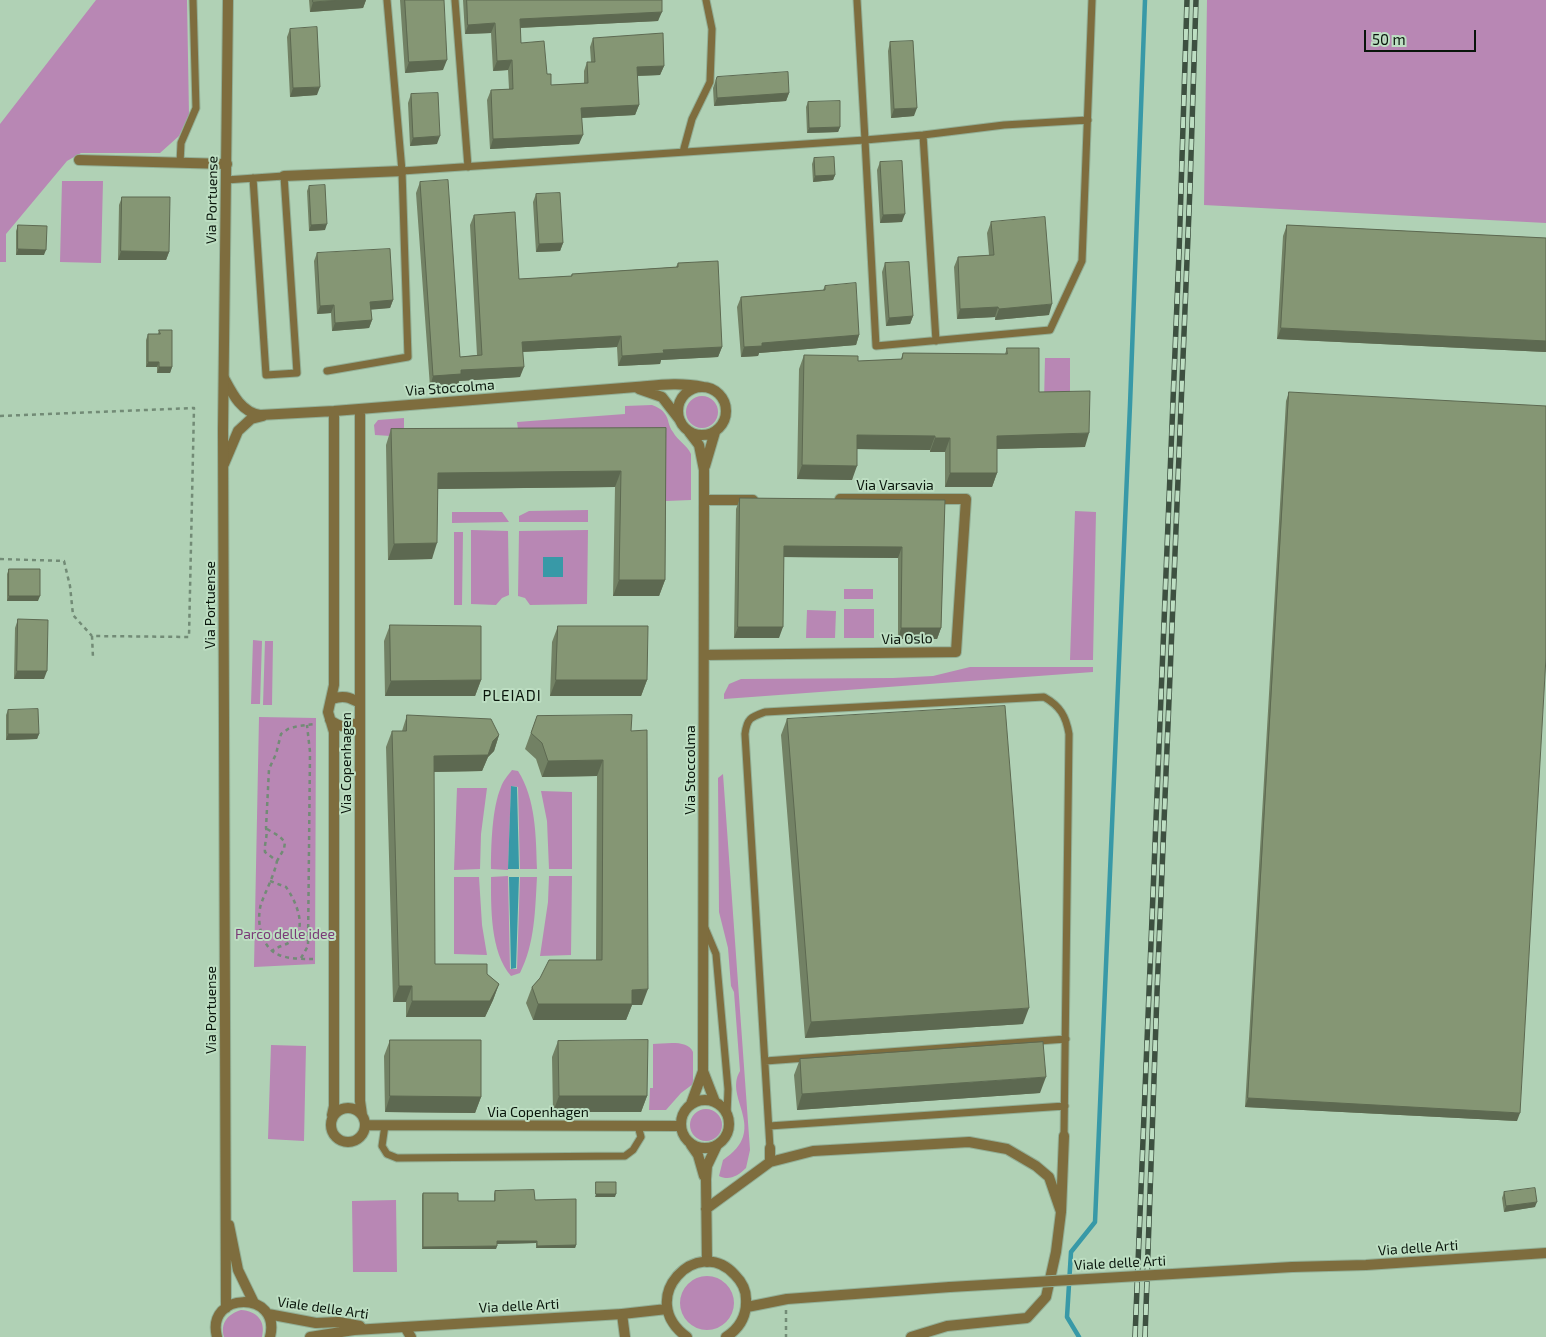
<!DOCTYPE html>
<style>
body{margin:0}
#map{position:relative;width:1546px;height:1337px;overflow:hidden;background:#b0d1b5;font-family:"Exo 2",sans-serif}
canvas{display:block}
.scale{position:absolute;left:1364px;top:30px;width:112px;height:22px;box-sizing:border-box;border:2px solid #09150b;border-top:0;padding-left:6px;font-size:15px;line-height:18px;white-space:nowrap;color:#09150b;-webkit-text-stroke:4px #bddec2;paint-order:stroke}
</style>
<div id="map">
<canvas width="1546" height="1337"></canvas>
<div class="scale">50 m</div>
</div>
<script>
const context = document.querySelector('canvas').getContext('2d');
context.lineJoin = 'round';
function fillPath(path, color) {
  context.fillStyle = color;
  context.fill(path, 'evenodd');
}
function trace(path, color, width, dash) {
  context.strokeStyle = color;
  context.lineWidth = width;
  context.lineCap = dash ? 'butt' : 'round';
  context.setLineDash(dash || []);
  context.stroke(path);
}
function label(font, color, halo, rows, align = 'center') {
  context.font = font + ' "Exo 2",sans-serif';
  context.lineWidth = 4;
  context.setLineDash([]);
  context.textBaseline = 'middle';
  context.strokeStyle = halo;
  context.fillStyle = color;
  for (const [text, x, y, turn = 0] of rows) {
    context.save();
    context.translate(x, y);
    context.rotate((+turn || 0) * Math.PI / 180);
    context.textAlign = isNaN(turn) ? turn : align;
    if (halo) context.strokeText(text, 0, 0);
    context.fillText(text, 0, 0);
    context.restore();
  }
}
fillPath(new Path2D(`
 M96 0H187L189 115 179 136 160 153H81L67 161 6 234V262H0V124Z
 M1207 0H1546V223L1204 205Z
 M62 181H103L101 263 60 262Z
 M1045 358H1070V402H1044Z
 M686 412a16 16 0 1 1 32 0a16 16 0 1 1-32 0Z
 M652 405C657 407 662 409 665 414 669 419 668 426 673 432 678 441 687 445 691 454V500L666 501V433L650 431V428L518 429 517 422 625 414V406Z
 M404 418V428L391 436 375 435 374 425 378 420Z
 M588 510V522H519V516L529 511Z
 M1075 511 1096 512 1093 660H1070Z
 M452 512H502L509 522 452 523Z
 M471 530 508 531 509 595 502 598 496 605 471 604Z
 M588 530 587 604 530 605 525 598 518 596 519 531Z
 M454 532H463L462 605H454Z
 M844 589H873V599H844Z
 M844 609H874V638H844Z
 M807 610 836 611 835 638H806Z
 M253 640 262 641 260 704H251Z
 M265 641H273L272 705H263Z
 M970 667H1093V672L724 699V694L729 684 741 679 893 678 933 676Z
 M259 717 316 718 315 964 254 967Z
 M512 770 518 771C536 799 536 837 537 869H520L518 787 511 786 508 870 491 869C491 846 492 808 501 787 503 781 508 775 512 770Z
 M723 774 750 1150 746 1168C738 1176 729 1181 719 1176L723 1160C770 1129 723 1099 740 1071L734 992 731 986 728 948 719 912 718 778Z
 M457 788H487L481 834 480 869 454 870Z
 M541 791 572 792V869H549L547 821Z
 M508 876 510 969H517L520 877H537C535 911 535 943 520 973L511 976C490 952 491 907 491 877Z
 M549 876H572L571 955 540 956 548 902Z
 M454 877H479L482 925 487 955 454 954Z
 M653 1044C664 1044 688 1039 693 1052V1084L681 1093 666 1110H649L650 1088H653Z
 M271 1045 306 1046 304 1141 268 1139Z
 M690 1125a16 16 0 1 1 32 0a16 16 0 1 1-32 0Z
 M396 1200 397 1272H353L352 1201Z
 M680 1303a27 27 0 1 1 54 0a27 27 0 1 1-54 0Z
 M241 1310C257 1311 266 1321 262 1337H224C220 1323 228 1314 241 1310Z`), '#b887b4');
fillPath(new Path2D(`
 M543 557H563V577H543Z
 M511 786 517 787 519 869H508Z
 M509 877H519L516 968 511 969Z`), '#3899a7');
trace(new Path2D(`
 M1079 1337 1067 1317 1071 1252 1095 1222 1130 405 1145 0`), '#3899a7', 4.5);
const service = new Path2D(`
 M455 0 468 167
 M857 0 865 140 923 135 1004 125 1088 120
 M923 135 936 341
 M683 152 692 119 710 82 712 29 706 0
 M180 163 181 143 196 108 193 0
 M402 171 865 140 876 346 1050 330 1082 261 1092 0
 M226 180 284 176 297 373 266 375 253 178
 M327 371 408 357 402 171 387 0
 M705 928 716 954 728 1089 727 1115
 M765 1061 1066 1039
 M385 1125 382 1146 387 1154 397 1158 625 1156 633 1150 641 1137 638 1126
 M769 1126 1065 1106
 M770 1148 745 734C747 718 751 717 765 712L1044 697C1060 706 1066 716 1069 734L1064 1136`);
const minor = new Path2D(`
 M79 160 227 164
 M284 176 402 171
 M224 378C232 393 241 412 260 415L334 411 636 387C659 385 680 382 703 387
 M678 411a24 24 0 1 1 48 0a24 24 0 1 1-48 0Z
 M639 389 662 397 679 419
 M360 409V1101L362 1115
 M689 432 699 445 704 470V500L703 1071 691 1104
 M224 464 238 431 251 419 263 416
 M705 466 715 432
 M704 500H753
 M704 655 956 652 966 499H840
 M332 699C343 695 349 697 360 703
 M330 720C342 729 346 727 360 722
 M703 1071 715 1102
 M681 1124a24 24 0 1 1 48 0a24 24 0 1 1-48 0Z
 M331 1125a17 17 0 1 1 34 0a17 17 0 1 1-34 0Z
 M332 1115 334 1106V732L328 712 334 685V411
 M365 1125 680 1126
 M691 1145 698 1155 704 1176
 M770 1148V1162
 M706 1209 770 1162 813 1151 969 1142 1007 1149 1036 1166 1049 1177 1061 1212
 M707 1262 706 1179 707 1166 717 1145
 M622 1314 625 1337
 M405 1327 411 1337
 M911 1337 947 1326 1027 1318 1046 1297 1056 1252 1061 1212 1064 1136`);
const tertiary = new Path2D(`
 M229 1225 238 1270 254 1303
 M1292 1267 1366 1265 1546 1253
 M747 1307 787 1299 950 1287
 M226 1308 223 430 228 0
 M268 1314 316 1323 338 1322 360 1326
 M217 1337C205 1291 282 1290 270 1337
 M310 1337 354 1330 622 1314 667 1309
 M687 1337C634 1299 698 1233 735 1275 742 1282 746 1289 746 1299 747 1315 740 1328 726 1337`);
trace(service, '#92af96', 9);
trace(minor, '#92af96', 12);
trace(tertiary, '#92af96', 12);
trace(new Path2D(`
 M0 416 194 408 189 637 92 636 93 658
 M0 559 64 561 70 586 73 615 92 636
 M267 829 279 836 285 842 284 849 277 861
 M270 881 286 887C296 901 309 930 290 942 284 946 278 946 272 951
 M301 958 308 946 310 752 307 725
 M313 959C302 959 289 959 279 955 261 948 256 921 261 904 266 890 274 876 277 861L265 852C264 843 268 837 266 828L269 769 276 754 281 734 288 729 298 726 315 724
 M786 1310V1337`), '#728b76', 2.5, [4, 4]);
trace(service, '#7e6d3e', 7);
trace(minor, '#7e6d3e', 10);
trace(tertiary, '#7e6d3e', 10);
const rail = new Path2D(`
 M1135 1337 1179 253 1187 0
 M1145 1337 1157 993 1190 187 1196 0`);
trace(rail, '#3d5040', 5.5);
trace(rail, '#bddec2', 4, [11]);
const tertiaryBridge = new Path2D(`
 M950 1287 1292 1267`);
trace(tertiaryBridge, '#92af96', 12, []);
trace(tertiaryBridge, '#7e6d3e', 10);
fillPath(new Path2D(`
 M309 0H366L363 8 310 12Z
 M400 0H444L443 70 405 73Z
 M463 0H662L658 21 520 28 521 43 547 74 551 85 584 83V71L587 62H591L590 47 593 38 664 66 660 75 637 76 639 105 635 115 582 118 579 144 490 149 487 100 491 90 509 89 508 70 493 71 491 33 465 34Z
 M290 29 317 95 290 97 287 37Z
 M890 42 914 116 891 118 888 51Z
 M717 77 789 93 786 101 714 106 713 88Z
 M411 94 437 144 410 146 408 103Z
 M808 102 840 127 838 132 807 133 806 107Z
 M814 158 835 175 833 180 813 182 812 164Z
 M880 162 902 222 880 223 877 170Z
 M420 182 460 357 477 355 470 225 474 215 519 279 571 276 572 274 676 267 678 263 722 347 718 357 661 360 660 364 618 366 617 347 523 352 520 377 459 381 458 385 430 387 416 193Z
 M309 186 325 230 309 231 307 191Z
 M536 194 563 243 560 251 536 252 533 202Z
 M122 197 169 252 166 260H118L119 205Z
 M991 222 1049 315 995 320V317L957 319 954 267 958 257 989 255 987 233Z
 M18 225 44 255H16V231Z
 M1287 225 1546 238V352L1277 339 1283 236Z
 M317 253 393 300 390 308 371 309 372 320 369 328 332 331 331 313 317 314 314 261Z
 M885 263 913 316 910 324 886 326 882 272Z
 M825 286 859 335 856 345 759 353 758 356 741 357 737 307 741 297 823 290Z
 M159 330 172 367 170 373H157V367H146V340L148 334H158Z
 M1007 348 1039 392 1085 447 997 449V473L992 487H945V452H930V450L857 449 852 480 797 479 799 369 804 355 858 361 901 359 903 353 1005 354Z
 M1289 392 1517 1121 1245 1107 1286 401Z
 M666 428 665 580 659 596H613L615 487 438 489 432 559 388 560 386 445 391 429Z
 M740 498 945 500 941 628 937 639H898V558L784 557 779 638H734L736 509Z
 M9 569 38 601H7V574Z
 M18 619 44 679H14L15 628Z
 M390 625 481 680 475 696H385L384 641Z
 M558 626 647 680 641 696H550L552 642Z
 M8 710 39 734 37 739 6 740V715Z
 M407 715 499 735 494 751 488 757 482 771 434 772 435 964 487 974 499 984 493 1000 485 1017H406V1002H393L386 747 392 731H402Z
 M537 716 631 731 642 1005H632L626 1020H533L526 1003 532 987 540 978 596 960 597 776 542 777 536 759 525 749Z
 M787 719 1023 1024 805 1038 781 735Z
 M390 1040 481 1097 475 1113 385 1112 384 1056Z
 M558 1041 647 1096 641 1112H553L552 1057Z
 M800 1059 1040 1093 797 1110 794 1075Z
 M495 1191 535 1200 576 1245 575 1248H536V1243L497 1244 496 1249H422V1195L423 1193 458 1201H494V1194Z
 M1504 1192 1535 1207 1504 1212 1502 1198Z`), '#728164');
fillPath(new Path2D(`
 M343 0H366L363 8 310 12 313 2Z
 M662 12 658 21 516 28 520 19Z
 M495 23 491 33 465 34 468 25Z
 M447 60 443 70 405 73 409 62Z
 M512 60 508 70 493 71 497 61Z
 M664 66 660 75 633 76 637 67Z
 M320 87 317 95 290 97 293 88Z
 M789 93 786 101 714 106 717 98Z
 M639 105 635 115 578 118 581 108Z
 M917 108 914 116 891 118 894 109Z
 M840 127 838 132 807 133 809 128Z
 M583 135 579 144 490 149 493 139Z
 M440 136 437 144 410 146 413 138Z
 M835 175 833 180 813 182 815 176Z
 M905 214 902 222 880 223 883 215Z
 M327 224 325 230 309 231 311 225Z
 M563 243 560 251 536 252 539 244Z
 M18 249 46 250 44 255H16Z
 M121 251 169 252 166 260H118Z
 M393 300 390 308 368 310 370 302Z
 M1052 304 1049 315 995 320 999 309Z
 M334 305 331 313 317 314 320 306Z
 M998 307 995 317 957 319 960 309Z
 M913 316 910 324 886 326 889 318Z
 M372 320 369 328 332 331 335 323Z
 M1281 328 1546 341V352L1277 339Z
 M859 335 856 345 759 353 758 356 741 357 744 347 762 343Z
 M621 336 617 347 519 352 522 342Z
 M722 347 718 357 661 360 660 364 618 366 622 356 663 350Z
 M148 362H159L157 367H146Z
 M159 367H172L170 373H157Z
 M524 367 520 377 459 381 458 385 430 387 433 376 461 370Z
 M1089 433 1085 447 992 449 997 436Z
 M857 435 935 436 930 450 852 449Z
 M935 438H950L945 452H930Z
 M802 465 857 466 852 480 797 479Z
 M621 471 615 487 432 489 438 473Z
 M950 473H997L992 487H945Z
 M437 543 432 559 388 560 394 544Z
 M784 546 902 547 898 558 780 557Z
 M619 580H665L659 596H613Z
 M9 596H40L38 601H7Z
 M738 627H783L779 638H734Z
 M901 628H941L937 639H898Z
 M17 671H47L44 679H14Z
 M481 680 475 696H385L391 681Z
 M556 680H647L641 696H550Z
 M8 734H39L37 739 6 740Z
 M499 735 494 751 488 757 482 771 428 772 434 756 493 741Z
 M603 760 597 776 542 777 548 761Z
 M499 984 493 1000 485 1017H406L412 1001Z
 M399 986H412L406 1002H393Z
 M648 989 642 1005H632L626 1020H533L538 1004 632 990Z
 M1029 1008 1023 1024 805 1038 811 1022Z
 M1046 1077 1040 1093 797 1110 802 1094Z
 M390 1096 481 1097 475 1113 385 1112Z
 M559 1096H647L641 1112H553Z
 M1248 1098 1520 1113 1517 1121 1245 1107Z
 M596 1194H616L615 1197H595Z
 M1537 1202 1535 1207 1504 1212 1506 1206Z
 M497 1241H537L536 1243 496 1244Z
 M576 1245 575 1248H536L537 1246Z
 M497 1246 496 1249H422L423 1247Z`), '#5d6951');
const building = new Path2D(`
 M313 0H343L313 2Z
 M405 0H444L447 60 409 62Z
 M467 0H662V12L520 19 521 43 544 41 547 74H551V85L588 83 587 62H595L593 38 663 33 664 66 637 67 639 105 581 108 583 135 493 139 491 90 513 89 512 60 497 61 495 23 468 25Z
 M317 27 320 87 293 88 290 29Z
 M913 41 917 108 894 109 890 42Z
 M788 72 789 93 717 98 716 80 717 77Z
 M438 93 440 136 413 138 411 94Z
 M840 101V127L809 128 808 102Z
 M834 157 835 175 815 176 814 158Z
 M902 161 905 214 883 215 880 162Z
 M448 180 460 357 482 355 474 215 515 212 519 279 572 276V274L678 267V263L718 261 722 347 663 350 664 353 622 356 621 336 522 342 524 367 461 370V374L433 376 420 182Z
 M325 185 327 224 311 225 309 186Z
 M560 193 563 243 539 244 536 194Z
 M122 197H170L169 252 121 251Z
 M1045 217 1052 304 999 309 998 307 960 309 958 257 994 255 991 222Z
 M18 225 47 226 46 250 18 249Z
 M1287 225 1546 238V341L1281 328Z
 M390 249 393 300 370 302 372 320 335 323 334 305 320 306 317 253Z
 M909 262 913 316 889 318 885 263Z
 M856 283 859 335 762 343V346L744 347 741 297 825 290V286Z
 M159 330H172V367H159V362H148V334H160Z
 M1007 348H1039V392L1090 391 1089 433 997 436V473H950V438H935V436L857 435V466L802 465 804 355 858 356V361L902 359 903 353 1007 354Z
 M1289 392 1546 406V657L1520 1113 1248 1098Z
 M666 428 665 580H619L621 471 438 473 437 543 394 544 391 429Z
 M740 498 945 500 941 628H901L902 547 784 546 783 627H738Z
 M9 569H40V596H9Z
 M18 619 48 620 47 671H17Z
 M390 625 481 626V680L391 681Z
 M558 626H648L647 680H556Z
 M1005 706 1029 1008 811 1022 787 719Z
 M38 709 39 734H8V710Z
 M407 715 491 719 499 735 493 741 488 755 434 756 435 964H487V974L499 984 490 1001H412V986H399L392 731H406Z
 M632 715 631 731 647 730 648 989 632 990V1004H538L532 987 540 978 549 960H602L603 760 548 761 542 743 531 733 537 716Z
 M390 1040H481V1097L390 1096Z
 M648 1040 647 1096H559L558 1041Z
 M1043 1042 1046 1077 802 1094 800 1059Z
 M596 1182H616V1194H596Z
 M1535 1188 1537 1202 1506 1206 1504 1192Z
 M534 1190 535 1200 576 1199V1245L537 1246V1241H497V1246L423 1247V1193H458V1201H495V1191Z`);
fillPath(building, '#859674');
trace(building, '#5d6951', 1);
label('14px', '#09150b', '#bddec2', [
 ["Via Portuense",212,200,-89],
 ["Via Stoccolma",450,388,-4],
 ["Via Varsavia",895,485],
 ["Via Portuense",210,605,-90],
 ["Via Oslo",907,639,-1],
 ["Via Copenhagen",346,763,-90],
 ["Via Stoccolma",690,770,-90],
 ["Via Portuense",211,1010,-90],
 ["Via Copenhagen",538,1112],
 ["Via delle Arti",1418,1248,-4],
 ["Viale delle Arti",1120,1263,-3],
 ["Via delle Arti",519,1306,-3],
 ["Viale delle Arti",323,1308,8]
]);
label('14px', '#7a3a77', '#bddec2', [
 ["Parco delle idee",285,934]
]);
context.letterSpacing = '1px';
label('15px', '#09150b', '#bddec2', [
 ["PLEIADI",512,696]
]);
context.letterSpacing = '0px';
</script>
